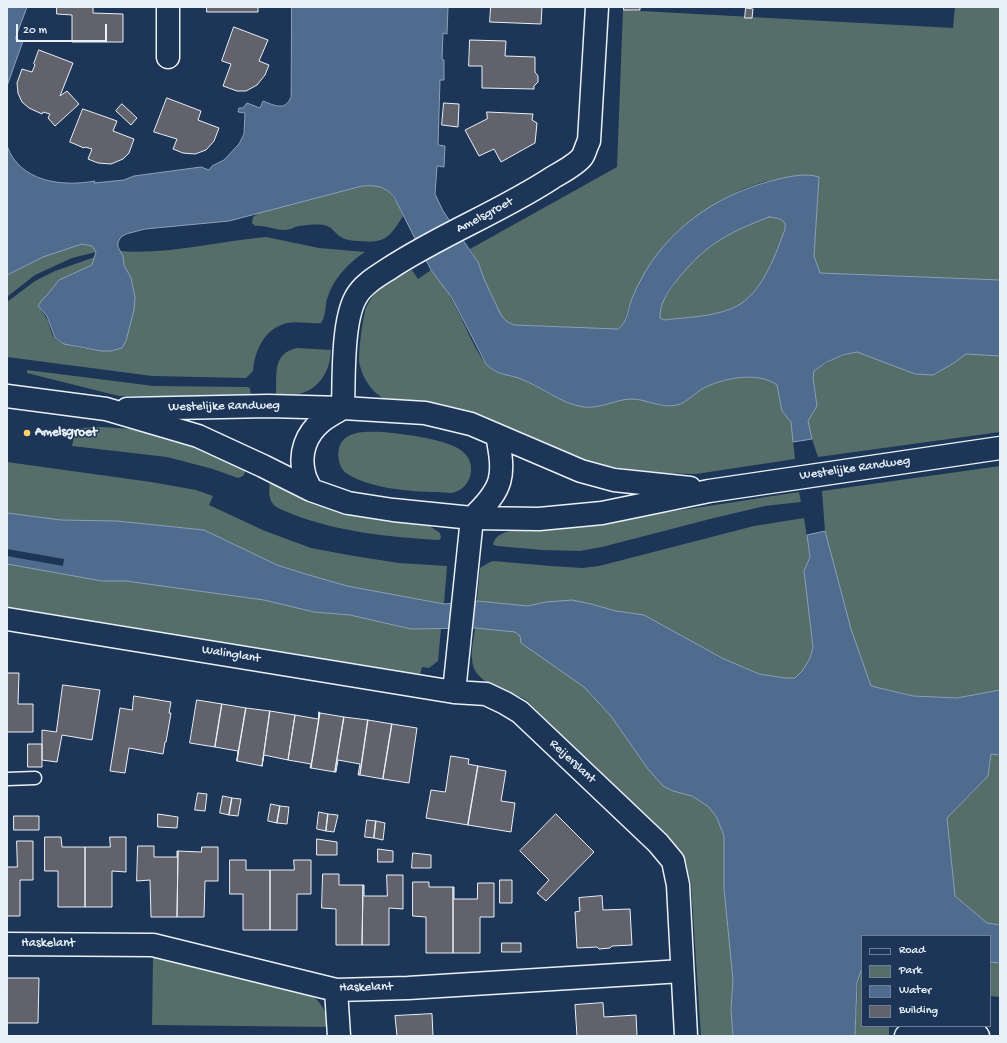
<!DOCTYPE html>
<style>
body{margin:0}
#map{position:relative;width:1007px;height:1043px;overflow:hidden;background:#1d3557;font-family:"Gochi Hand",sans-serif}
canvas{display:block}
.frame{position:absolute;inset:0;border:8px solid #e8f1f8;pointer-events:none}
.legend{position:absolute;left:861px;top:935px;width:130px;height:92px;box-sizing:border-box;background:#1d3557;border:1px solid #6e8097;margin:0;padding:5px 7px;list-style:none;font-size:12px;color:#e8f1f8}
.legend li{display:flex;align-items:center;gap:8px;height:20px}
.legend b{width:20px;border:1px solid #6e8097}
.scale{position:absolute;left:16px;top:24px;width:91px;height:18px;box-sizing:border-box;border:2px solid #e8f1f8;border-top:0;padding-left:5px;font-size:12px;line-height:14px;white-space:nowrap;color:#e8f1f8;-webkit-text-stroke:3px #1d3557;paint-order:stroke}
</style>
<div id="map">
<canvas width="1007" height="1043"></canvas>
<div class="frame"></div>
<ul class="legend">
<li><b style="height:5px;background:#1d3557"></b>Road</li>
<li><b style="height:11px;background:#556e6a"></b>Park</li>
<li><b style="height:11px;background:#4f6c8e"></b>Water</li>
<li><b style="height:11px;background:#61626b"></b>Building</li>
</ul>
<div class="scale">20 m</div>
</div>
<script>
const context = document.querySelector('canvas').getContext('2d');
context.lineJoin = 'round';
function fillPath(path, color) {
  context.fillStyle = color;
  context.fill(path, 'evenodd');
}
function trace(path, color, width, dash) {
  context.strokeStyle = color;
  context.lineWidth = width;
  context.lineCap = dash ? 'butt' : 'round';
  context.setLineDash(dash || []);
  context.stroke(path);
}
function label(font, color, halo, rows, align = 'center') {
  context.font = font + ' "Gochi Hand",sans-serif';
  context.lineWidth = 3;
  context.setLineDash([]);
  context.textBaseline = 'middle';
  context.strokeStyle = halo;
  context.fillStyle = color;
  for (const [text, x, y, turn = 0] of rows) {
    context.save();
    context.translate(x, y);
    context.rotate((+turn || 0) * Math.PI / 180);
    context.textAlign = isNaN(turn) ? turn : align;
    if (halo) context.strokeText(text, 0, 0);
    context.fillText(text, 0, 0);
    context.restore();
  }
}
fillPath(new Path2D(`
 M955 7H1000V280L820 273 814 256 819 177 809 175 784 178 763 182 743 189 720 201 678 231 661 250 646 271 633 295 624 322 618 329 514 325 506 321 501 315 484 279 478 262 470 249 617 167 623 10 953 28Z
 M372 185C391 187 396 201 403 216 390 237 385 244 359 241 354 241 345 240 341 237 335 234 332 226 324 225 316 224 307 225 299 226 294 227 290 230 285 230 274 230 264 225 255 226L252 223 253 217 259 213 362 186Z
 M769 217C778 218 787 219 785 229 776 254 764 287 742 303 721 317 688 317 664 320L660 318C659 306 667 294 674 285 679 278 683 271 689 265 711 241 739 228 769 217Z
 M266 237 319 248 365 252C348 263 333 279 327 299 325 307 326 316 321 323 310 324 298 321 287 323 264 329 255 350 253 371L246 378 152 376 7 357V302L35 281 55 271 95 257 92 265 59 280 48 294 42 300 41 311C51 320 49 332 55 339 63 346 99 352 110 351 114 351 118 349 122 348L126 341 129 328 131 278 124 265 123 256 120 251C167 255 219 241 266 237Z
 M82 244 92 246 96 252 72 258 35 275 7 297V275L43 257Z
 M412 270 418 279 431 270C439 280 447 289 452 300 462 317 477 357 490 368 500 376 511 374 521 379 542 388 561 404 585 407 601 409 616 399 632 399 646 399 663 410 677 405 686 403 694 394 702 389 722 378 758 371 777 385L782 411 791 422 795 459 696 474 659 473 633 470 589 463 384 399C371 391 364 380 360 366 357 358 363 316 366 308 368 303 372 297 376 292 385 282 400 276 412 270Z
 M297 348 331 350C330 373 318 391 295 395 289 396 282 395 276 395 277 375 272 353 297 348Z
 M857 352 915 374 933 375 954 363 966 354 1000 356V432L818 457 812 439 808 421 817 406 813 378 814 371C828 362 840 355 857 352Z
 M27 370 154 386 247 387 250 388 251 396 186 397 119 396 27 373Z
 M102 427 131 429 178 439 246 470 243 476 238 478 213 469 167 457 72 446 74 437 36 432V430Z
 M384 432C404 434 447 439 462 451 478 463 472 489 452 493 447 493 441 492 437 492 411 492 367 488 346 473 339 468 337 456 339 448 345 429 368 432 384 432Z
 M7 462 151 482 196 490 213 496 209 505 265 531 311 548 354 556 399 563 447 566 444 604 347 586 302 573 277 565 204 530 117 521 61 520 7 513Z
 M1000 466V690L957 698 913 696 871 686 851 629 825 531 822 491Z
 M270 481C292 493 315 505 340 511 369 517 399 516 428 525L440 533 441 538 439 540C389 537 338 532 292 514 286 511 277 509 273 504 268 498 269 488 270 481Z
 M799 492 801 502 765 506 710 519 602 547 580 551 542 550 497 546 494 545 493 544C498 527 523 531 536 530 544 529 553 528 561 527 640 517 720 504 799 492Z
 M804 518 810 557 804 571 813 647 810 658 803 670 795 678H785L759 674 722 658 644 615 616 611 591 604 546 602 528 606 477 601 480 568 488 563 493 561 551 566 582 568 599 566 754 526Z
 M7 564 102 581H126L264 600 314 612 350 615 411 629H441L438 661 429 668 422 667 420 675 7 609Z
 M475 628 515 632 520 636 584 687 611 716 648 769 673 791 692 796 709 807 717 818 724 836V889L733 980 731 1009 733 1036H701L691 884 686 862 679 850 526 700C508 688 473 686 472 659 471 649 474 638 475 628Z
 M991 754 1000 755V925L987 924 955 896 947 818 988 776Z
 M153 957 308 993C321 1001 327 1012 329 1027L152 1025Z
 M990 962 1000 963V997L990 996Z
 M862 968V1026H889V1036H855L858 983Z`), '#556e6a');
const water = new Path2D(`
 M7 7H27L15 39 23 41 7 86Z
 M292 7H448L447 34 443 33 442 59 444 60V80H440L438 145 445 146 444 167 437 166 435 194 443 211 478 262 484 279 501 315 506 321 514 325 618 329C628 322 628 307 633 296 636 288 641 280 645 272 674 223 725 191 779 179 791 176 807 173 819 177L814 256 820 273 1000 280V356L966 354 954 363 933 375 915 374 857 352 843 355 827 362 814 371 813 378 817 406 808 421 812 439 793 442 791 422 782 411 777 385C758 371 722 378 702 389 694 394 686 403 677 405 662 409 646 399 632 399 616 399 601 409 584 407 561 404 542 387 521 379 506 373 500 377 486 364L452 298 431 270 394 197C385 186 376 185 362 186L229 221 145 229 126 234 121 237 118 242V247L123 256 124 265 131 278 135 297 134 310 126 341 122 348 111 351H101L64 344 55 338 47 316 38 306 42 300 48 294 59 280 92 265 96 252 92 246 82 244 43 257 7 275V146C20 182 62 187 95 181L94 183 124 180 134 176 201 167 209 170 212 166 224 160 239 144 244 134 245 113 238 112 239 108H243L247 103 260 108 263 101C274 105 285 112 291 97ZM769 217C778 218 787 219 785 229 776 254 764 287 742 303 721 317 688 317 664 320L660 318C659 306 667 293 674 284 703 246 725 234 769 217Z
 M7 513 61 520 117 521 204 530 277 565 302 573 347 586 444 604 477 601 528 606 546 602 572 600 591 604 616 611 644 615 722 658 759 674 785 678H795L803 670 810 658 813 647 804 571 810 557 807 535 825 531 851 629 871 686 913 696 957 698 1000 690V755L991 754 988 776 947 818 955 896 987 923 1000 925V963L990 962V936H862V968L857 983 855 1036H733L731 1009 733 980 724 889V836L717 818 709 807 692 796 673 791 663 786 648 769 611 716 584 687 521 643 520 636 515 632 475 628 411 629 350 615 314 612 264 600 126 581H102L7 564Z`);
fillPath(water, '#4f6c8e');
trace(water, '#8ca1b8', 1);
fillPath(new Path2D(`
 M7 549 64 559 63 566 7 556Z`), '#1d3557');
const building = new Path2D(`
 M57 7H93V13L123 14V42H72V15L57 14Z
 M207 7H258V12H207Z
 M491 7H542L541 24 490 22Z
 M624 7H640V10H624Z
 M746 8 753 9 752 18H745Z
 M234 27 268 40 259 61 269 65 265 75 257 85 246 91H237L223 86 231 64 222 61Z
 M470 40 506 41 505 56 535 57V72L538 76V82L534 86V89L482 88V66H469Z
 M39 50 73 63 60 96 67 91 79 104 55 126 48 118 50 114 43 112 42 114 29 108 22 102 18 93 17 83 22 69 32 72 35 65 34 64Z
 M167 98 201 111 198 120 219 128 214 141 206 150 195 154 183 153 173 149 177 139 154 132Z
 M444 103 459 104 458 127 442 125Z
 M122 104 137 118 131 125 116 111Z
 M83 109 117 121 113 131 134 139 129 153 123 159 111 164 98 163 88 159 92 149 85 147 84 148 70 142Z
 M487 112 533 114 532 120 537 123 535 143 501 162 494 149 479 156 465 130 487 119Z
 M7 673H19L18 704H33V732H7Z
 M63 685 100 690 92 740 62 735 57 762 42 760V730L56 732Z
 M134 696 171 702 169 713H171L166 742H165L163 754 129 748 125 773 110 771 120 708 132 710Z
 M197 700 222 704 215 747 190 743Z
 M222 704 246 708 237 761 238 751 215 747Z
 M246 708 270 711 262 766 237 761Z
 M270 711 295 715 288 760 264 755 262 766Z
 M319 712 320 713 311 768H310L311 764 288 760 295 715 318 719Z
 M320 713 344 717 335 772 311 768Z
 M344 717 368 720 360 775H358L360 764 338 760 336 772H335Z
 M368 720 392 724 383 779 360 775Z
 M392 724 417 728 409 783 383 779Z
 M28 744H42V767H28Z
 M451 756 469 759 468 764 478 766 468 825 426 818 431 790 445 792Z
 M478 766 506 771 501 801 515 803 511 832 468 825Z
 M198 793 207 794 205 811 195 810Z
 M223 796 232 798 229 815 220 813Z
 M232 798 241 799 238 816 229 815Z
 M271 804 280 806 277 823 268 821Z
 M280 806 289 807 287 824 277 823Z
 M319 812 328 814 326 831 317 829Z
 M158 814 178 817 177 828 158 827Z
 M328 814 338 815 334 832 326 831Z
 M556 814 594 852 546 901 537 893 549 880 520 851Z
 M14 816H39V830H14Z
 M367 820 376 821 374 838 365 837Z
 M376 821 385 823 383 840 374 838Z
 M45 837H61L62 847H85V907H58V871H45Z
 M110 837H126V872L112 871V907H85V847H110Z
 M317 839 337 842V855H317Z
 M17 841H33V880H20V916H7V867H17Z
 M138 846H154V857H177V851H178L177 917H151L150 880 137 881Z
 M202 847H218V881H205L204 917H177L178 851 201 852Z
 M378 849 393 851V862H378Z
 M413 853 431 855V868H412Z
 M230 860H246V870H270V930H243V894H230Z
 M294 860H311V894H297V930H270V870H294Z
 M323 874H339V885H363L362 945H336V909L322 908Z
 M387 875H403V909L389 908V945H362L363 885H364V896H387Z
 M500 880H512V903H500Z
 M413 882H429V887H453V953H426V917L413 916Z
 M478 883H494V917H480V953H453V887H454V899H477Z
 M602 896 603 910 630 909 632 945 612 946 610 948 599 949 597 947 577 948 575 912 580 911 579 898Z
 M502 943H521V952H502Z
 M7 978H39L38 1023H7Z
 M603 1003 604 1017 636 1015 637 1036H577L575 1005Z
 M432 1014 433 1036H397L395 1016Z`);
fillPath(building, '#61626b');
trace(building, '#e8f1f8', 1);
const service = new Path2D(`
 M7 779 35 778`);
const minor = new Path2D(`
 M168 7V57
 M343 408C344 379 342 321 356 297 363 284 378 276 390 268 442 234 500 212 552 178 560 173 576 165 582 157 585 153 586 146 589 141L597 7
 M472 518 454 692 486 694 505 703 520 712 658 843 673 861 678 885 686 1036
 M7 619 454 692
 M7 944 153 945 336 990 408 988 682 971
 M336 990 339 1036
 M906 1036C912 1031 918 1031 925 1031L978 1036`);
const tertiary = new Path2D(`
 M7 396 106 409 198 436 263 466 311 490 348 503 393 510 472 518 539 519 602 513 709 491 1000 448
 M127 409 268 406 343 408 425 413 471 424 581 471 614 480 690 488
 M311 490C309 485 305 479 304 473 299 453 306 434 322 421 328 416 336 412 343 408
 M472 518C504 488 505 476 497 435`);
trace(service, '#e8f1f8', 15);
trace(minor, '#e8f1f8', 25);
trace(tertiary, '#e8f1f8', 25);
trace(service, '#1d3557', 12);
trace(minor, '#1d3557', 22);
trace(tertiary, '#1d3557', 22);
for (const [x, y, r, color] of [
 [27,433,4,"#ffd166"]
]) {
  const dot = new Path2D();
  dot.arc(x, y, r, 0, 2 * Math.PI);
  context.fillStyle = color;
  context.fill(dot);
  trace(dot, '#1d3557', 1.5);
}
label('13px', '#e8f1f8', '#1d3557', [
 ["Amelsgroet",485,216,-28],
 ["Westelijke Randweg",224,407,-1],
 ["Westelijke Randweg",855,469,-8],
 ["Walinglant",231,655,9],
 ["Reijerslant",572,762,43],
 ["Haskelant",48,944],
 ["Haskelant",366,988,-1]
]);
label('bold 13px', '#e8f1f8', '#1d3557', [
 ["Amelsgroet",35,433]
], 'left');
</script>
